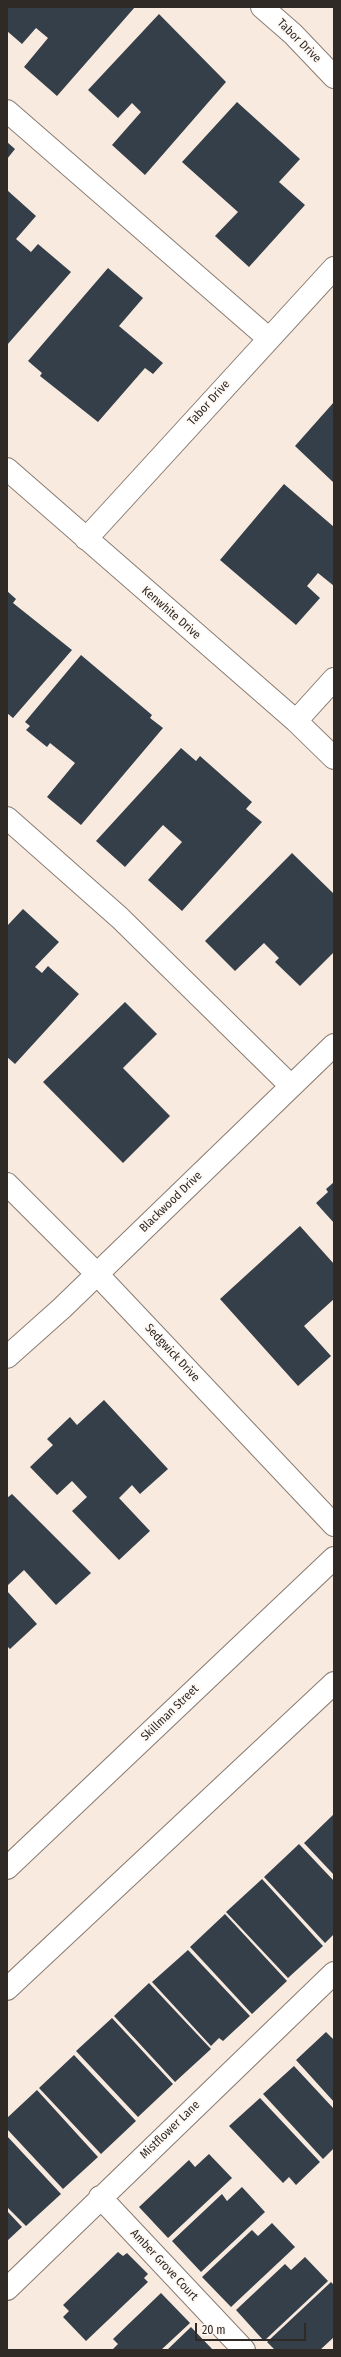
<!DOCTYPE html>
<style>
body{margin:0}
#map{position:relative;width:341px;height:2357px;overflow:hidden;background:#f9eadf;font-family:"Fira Sans Condensed",sans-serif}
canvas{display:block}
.frame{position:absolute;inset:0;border:8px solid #302a26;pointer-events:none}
.scale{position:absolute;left:195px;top:2323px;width:111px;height:18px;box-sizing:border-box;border:2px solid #302a26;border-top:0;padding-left:5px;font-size:12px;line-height:14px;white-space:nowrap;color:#302a26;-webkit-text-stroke:3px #fff9f5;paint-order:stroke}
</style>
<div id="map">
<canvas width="341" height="2357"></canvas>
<div class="frame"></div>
<div class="scale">20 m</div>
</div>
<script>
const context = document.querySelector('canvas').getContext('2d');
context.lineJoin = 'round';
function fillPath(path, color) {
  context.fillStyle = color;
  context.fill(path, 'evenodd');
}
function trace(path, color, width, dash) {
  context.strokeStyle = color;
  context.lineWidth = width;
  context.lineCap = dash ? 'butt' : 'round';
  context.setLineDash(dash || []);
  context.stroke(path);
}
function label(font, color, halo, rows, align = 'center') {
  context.font = font + ' "Fira Sans Condensed",sans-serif';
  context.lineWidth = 4;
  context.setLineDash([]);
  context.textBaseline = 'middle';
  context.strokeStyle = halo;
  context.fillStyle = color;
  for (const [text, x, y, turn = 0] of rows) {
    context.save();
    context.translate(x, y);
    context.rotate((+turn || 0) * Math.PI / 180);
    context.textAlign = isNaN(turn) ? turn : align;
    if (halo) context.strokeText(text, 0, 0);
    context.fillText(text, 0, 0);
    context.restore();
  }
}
fillPath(new Path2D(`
 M7 7H135L57 96 24 67 48 38 36 28 22 44 7 31Z
 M159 14 226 82 145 175 112 145 141 112 132 103 118 118 88 90Z
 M237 102 300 159 279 182 305 205 249 267 215 236 238 212 182 162Z
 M7 142 15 149 7 159Z
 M7 190 36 216 16 239 31 252 38 244 71 272 7 345Z
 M108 268 143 298 119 326 163 363 153 374 145 368 98 422 40 376 42 373 28 361Z
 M334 402V483L295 446Z
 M284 484 334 527V586L318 573 307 586 320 598 296 625 220 560Z
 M7 591 16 599 13 603 72 650 13 718 7 713Z
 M81 655 152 715 150 718 163 728 81 825 47 797 75 763 50 743 47 747 26 730 30 726 25 722Z
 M181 748 196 761 200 756 252 802 246 809 262 822 182 911 148 880 182 842 163 825 125 867 96 841Z
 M292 853 334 894V952L300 986 275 962 279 958 264 943 235 971 205 941Z
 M23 909 59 942 35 967 42 973 48 966 79 994 15 1064 7 1057V926Z
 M125 1002 157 1034 123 1068 170 1116 123 1163 43 1082Z
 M334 1182V1223L316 1203 328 1192 326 1189Z
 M300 1226 334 1264V1299L304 1326 331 1356 298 1386 220 1299Z
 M104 1400 168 1469 140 1494 132 1485 119 1498 150 1531 119 1560 72 1511 87 1497 72 1481 57 1495 30 1467 53 1445 47 1439 70 1417 77 1425Z
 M12 1494 91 1573 56 1605 24 1570 7 1586V1498Z
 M7 1591 37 1624 10 1649 7 1646Z
 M334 1814V1875L304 1843Z
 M299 1844 334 1881V1934L325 1943 264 1877Z
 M262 1879 323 1946 288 1978 226 1912Z
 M225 1914 287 1981 252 2014 190 1947Z
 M188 1950 250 2016 223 2041 219 2038 211 2046 152 1982Z
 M149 1983 211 2049 175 2082 114 2016Z
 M112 2018 173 2084 138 2117 76 2051Z
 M326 2032 334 2040V2102L296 2060Z
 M74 2055 136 2121 101 2154 39 2088Z
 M294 2066 334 2109V2148L323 2159 263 2094Z
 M37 2090 98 2157 63 2189 7 2129V2118Z
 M260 2098 320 2162 296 2185 289 2177 283 2183 229 2126Z
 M7 2136 61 2194 26 2226 7 2207Z
 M209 2154 232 2178 168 2238 139 2207 189 2160 195 2167Z
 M242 2187 265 2212 201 2272 172 2241 222 2194 227 2201Z
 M7 2211 22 2227 7 2241Z
 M272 2223 295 2247 231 2307 202 2277 252 2230 258 2236Z
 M118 2252 123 2256 127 2253 148 2274 144 2278 148 2282 86 2341 63 2317 69 2311 63 2305Z
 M305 2257 328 2281 264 2341 236 2310 285 2264 291 2270Z
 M331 2282 334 2285V2337L320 2350H275L267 2342Z
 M161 2293 190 2323 161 2350H112L118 2344 113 2339Z
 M191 2327 213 2350H167Z`), '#353f49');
const minor = new Path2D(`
 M262 7 293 34 334 77
 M7 111 268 338
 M7 469 296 721 334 758
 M86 539 334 268
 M296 721 334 679
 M7 818 120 918 291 1086
 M7 1184 97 1274 334 1525
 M7 1357 62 1308 334 1045
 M100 2197 244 2350
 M7 2289 334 1973`);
const major = new Path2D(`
 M7 1868 334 1558
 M7 1989 334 1683`);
trace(minor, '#897c72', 24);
trace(major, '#897c72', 24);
trace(minor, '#fff', 22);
trace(major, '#fff', 22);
label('12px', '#302a26', '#fff9f5', [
 ["Tabor Drive",299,41,45],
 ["Tabor Drive",209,403,-48],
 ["Kenwhite Drive",171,613,41],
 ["Blackwood Drive",171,1202,-44],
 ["Sedgwick Drive",172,1353,47],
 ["Skillman Street",170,1713,-44],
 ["Mistflower Lane",170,2130,-44],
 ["Amber Grove Court",164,2265,47]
]);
</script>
